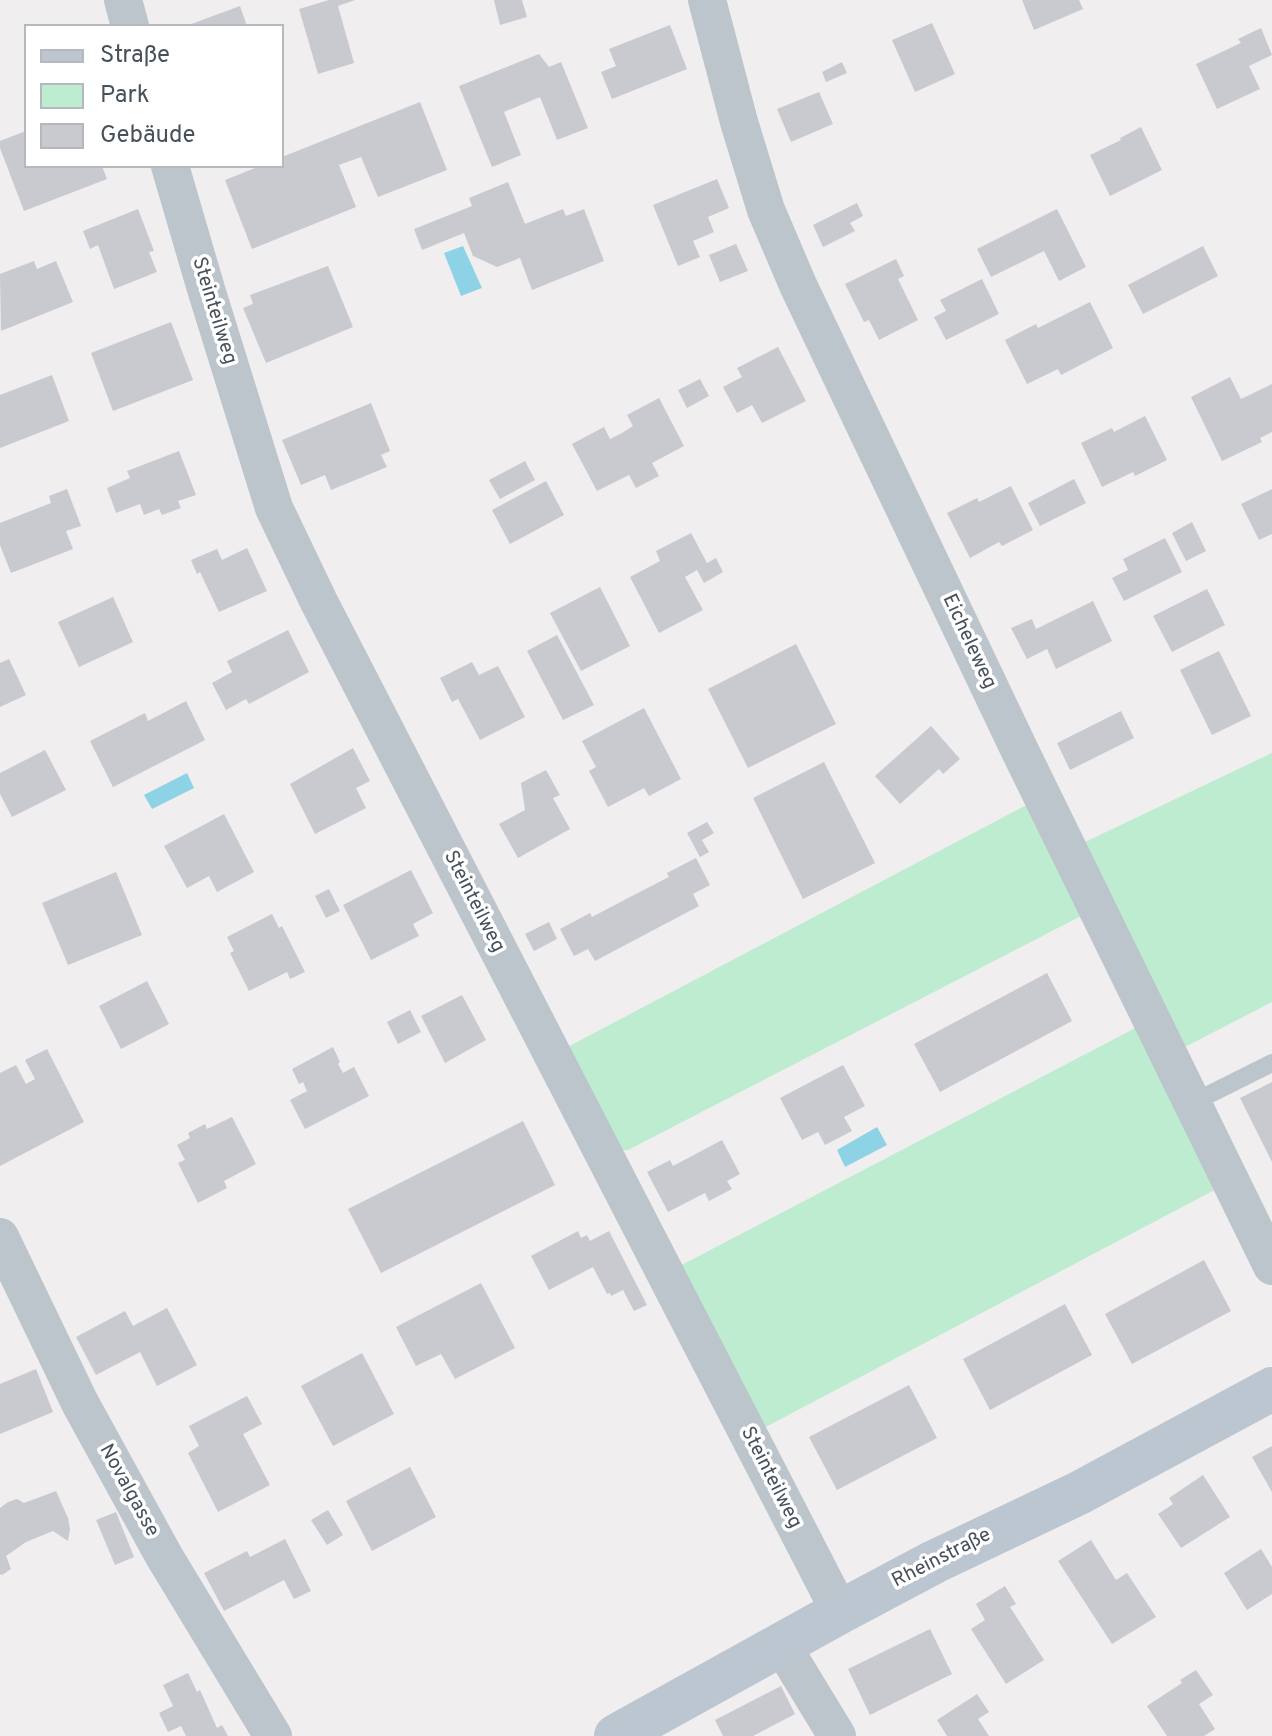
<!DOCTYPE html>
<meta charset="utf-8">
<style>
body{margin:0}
#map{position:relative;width:1272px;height:1736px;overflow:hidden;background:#f0eeee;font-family:Overpass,sans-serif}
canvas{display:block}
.legend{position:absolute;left:24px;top:24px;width:260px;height:144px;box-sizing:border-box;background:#fff;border:2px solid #b5b9bd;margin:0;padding:10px 14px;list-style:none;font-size:24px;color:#47515a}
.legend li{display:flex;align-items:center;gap:16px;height:40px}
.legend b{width:40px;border:2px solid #b5b9bd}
</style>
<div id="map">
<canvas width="1272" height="1736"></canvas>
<ul class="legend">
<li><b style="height:10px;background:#bcc6d1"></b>Straße</li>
<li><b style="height:22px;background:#beecd1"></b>Park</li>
<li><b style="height:22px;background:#c8cad0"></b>Gebäude</li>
</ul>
</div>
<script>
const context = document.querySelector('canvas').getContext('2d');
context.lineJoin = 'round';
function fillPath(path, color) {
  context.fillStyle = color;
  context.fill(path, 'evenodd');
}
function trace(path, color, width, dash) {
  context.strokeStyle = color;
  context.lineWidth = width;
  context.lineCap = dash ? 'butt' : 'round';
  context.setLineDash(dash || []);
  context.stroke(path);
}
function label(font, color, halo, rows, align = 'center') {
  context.font = font + ' Overpass,sans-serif';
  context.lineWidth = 7;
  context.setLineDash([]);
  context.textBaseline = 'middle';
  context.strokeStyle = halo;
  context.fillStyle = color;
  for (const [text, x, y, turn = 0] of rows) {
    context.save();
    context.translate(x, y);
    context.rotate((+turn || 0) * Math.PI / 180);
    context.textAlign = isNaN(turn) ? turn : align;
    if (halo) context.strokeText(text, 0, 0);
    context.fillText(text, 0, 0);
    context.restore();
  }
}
fillPath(new Path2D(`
 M1272 753V1002L1183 1048 1083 843Z
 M1034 801 1083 915 628 1150H618L560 1051Z
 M1145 1023 1222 1186 760 1430 672 1270Z`), '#beecd1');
fillPath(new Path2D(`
 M463 246 482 288 461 296 444 253Z
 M187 773 194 788 152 809 144 795Z
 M877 1127 887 1145 845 1167 837 1150Z`), '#8ed2e6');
fillPath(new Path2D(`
 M329 0H355L338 6 354 63 318 74 299 9Z
 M494 0H522L527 17 500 25Z
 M1022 0H1079L1083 9 1034 30Z
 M240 6 247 26H186Z
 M932 23 955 74 915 92 892 40Z
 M670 25 687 69 612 99 601 72 616 66 609 49Z
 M1261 28 1272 55 1249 66 1260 89 1217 109 1196 64 1241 43 1238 39Z
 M539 54 549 67 561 62 588 128 557 140 540 97 504 112 521 155 492 167 459 86Z
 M842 62 847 73 826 82 822 72Z
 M819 92 833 124 791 142 777 109Z
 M420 102 447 170 378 197 361 157 339 165 356 207 252 249 225 180 260 166H282V157Z
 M1141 127 1162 170 1110 196 1090 155 1121 140 1120 138Z
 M26 131V166H102L107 179 24 211 0 148V141Z
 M717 179 729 208 708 217 714 232 693 241 700 257 678 266 653 205Z
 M508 182 525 224 563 209 566 216 584 209 604 261 532 290 520 258 497 267 473 256 464 233 422 250 414 229 472 206 469 198Z
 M857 203 863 216 850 223 855 231 823 247 813 225Z
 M138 209 154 251 149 252 157 272 114 289 98 245 90 249 83 231Z
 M1057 209 1086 267 1059 281 1044 251 991 277 977 249Z
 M736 244 748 271 720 282 709 255Z
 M1203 246 1218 276 1143 314 1128 285Z
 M896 259 904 276 898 279 918 320 879 340 869 320 864 322 845 284Z
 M34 261 37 269 56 261 73 302 1 331 0 274Z
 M328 266 353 327 266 363 243 308 253 304 250 295Z
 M982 279 999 314 946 340 934 317 946 311 940 300Z
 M1090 302 1113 348 1061 375 1058 369 1027 384 1005 340 1036 324 1038 328Z
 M171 322 193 380 113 411 91 353Z
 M778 347 806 401 762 423 752 405 737 413 723 387 742 377 737 368Z
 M52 375 69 421 0 448V395Z
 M1230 377 1241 399 1272 384V432L1260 438 1262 442 1222 461 1191 397Z
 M700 379 709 396 687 408 678 390Z
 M659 398 684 446 652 463 659 476 636 488 629 475 597 491 572 444 604 427 610 439 622 433 633 426 627 415Z
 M371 403 390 451 381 455 387 467 331 490 325 475 301 485 282 440Z
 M1145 416 1167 460 1135 476 1133 472 1102 487 1081 443 1112 428 1114 432Z
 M179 451 196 495 178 501 181 508 162 515 159 509 144 515 140 504 116 513 107 488 130 478 127 471Z
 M525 461 535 480 500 499 489 480Z
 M1074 479 1086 503 1040 526 1028 503Z
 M546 481 564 515 510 544 492 510Z
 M1011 486 1033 530 1002 546 999 542 970 558 947 513 977 498 979 502Z
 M67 489 81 526 66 531 73 549 11 573 0 545V523L51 503 49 496Z
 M1272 489V534L1259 540 1241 504Z
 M1192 522 1206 551 1186 561 1172 533Z
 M691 533 707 563 716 558 723 572 704 583 697 570 685 577 703 610 659 633 630 577 660 561 656 551Z
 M1165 538 1182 572 1124 601 1112 578 1128 570 1123 559Z
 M247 548 267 591 219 612 200 572 197 574 191 560 217 549 222 560Z
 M600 587 630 646 581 671 550 613Z
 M1207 589 1225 625 1172 652 1153 616Z
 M113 597 133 642 79 667 58 622Z
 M1093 601 1112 641 1056 669 1047 649 1027 659 1011 628 1032 619 1036 629Z
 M288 630 309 672 249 704 246 699 226 710 212 683 232 672 227 661Z
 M557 635 594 705 563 720 527 651Z
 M796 644 836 724 748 768 708 689Z
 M1219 651 1251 716 1212 735 1180 670Z
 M9 659 26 695 0 707V663Z
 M472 662 479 675 498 666 525 717 480 740 458 699 452 702 440 678Z
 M186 701 205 740 113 787 90 741 145 713 148 721Z
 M644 708 681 779 649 796 644 788 608 807 589 771 596 767 582 741Z
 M1121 711 1134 738 1070 770 1057 743Z
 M931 726 960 759 943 774 939 769 900 804 875 776Z
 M353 748 370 781 356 788 366 808 315 834 290 784Z
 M45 750 66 790 12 817 0 794V773Z
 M824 762 875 863 803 899 753 798Z
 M546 770 560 795 553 798 570 829 518 858 499 824 525 810 521 783Z
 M224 814 254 872 217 892 209 876 187 888 164 846Z
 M707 822 714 833 702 840 709 852 700 857 687 833Z
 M696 858 710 885 693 894 699 906 595 961 588 949 574 956 560 929 590 913 592 917 632 896 669 877 667 873Z
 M411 870 433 913 413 924 419 936 371 960 343 905Z
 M116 872 142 935 68 965 42 903Z
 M329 889 340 911 326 918 315 896Z
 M272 914 279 928 282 926 305 972 290 979 287 972 249 991 230 953 234 951 227 937Z
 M549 922 557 939 534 951 525 934Z
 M1047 973 1072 1021 940 1092 914 1044Z
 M147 981 169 1024 121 1049 99 1006Z
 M462 995 486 1040 445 1063 421 1016Z
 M410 1010 421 1032 398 1044 387 1022Z
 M333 1047 340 1062 338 1064 343 1073 354 1067 369 1096 305 1129 290 1100 307 1091 303 1082 299 1084 292 1069Z
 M47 1049 84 1122 0 1166V1073L16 1065 26 1084 35 1079 25 1060Z
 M843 1065 865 1106 844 1117 852 1131 825 1145 818 1132 802 1140 780 1098Z
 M1272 1082V1162L1240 1098Z
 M232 1117 256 1164 224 1181 227 1188 198 1203 178 1163 185 1160 177 1145 190 1138 188 1133 205 1124 207 1129Z
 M523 1121 555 1185 381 1273 348 1209Z
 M722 1140 740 1174 727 1181 732 1189 709 1201 705 1193 668 1212 647 1172 670 1160 673 1166Z
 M578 1231 581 1238 587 1235 590 1241 609 1231 647 1305 634 1311 623 1290 611 1296 610 1293 607 1294 593 1267 549 1290 531 1256Z
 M1204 1260 1231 1311 1132 1364 1105 1314Z
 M481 1283 515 1348 455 1379 441 1354 416 1366 396 1327Z
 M1065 1304 1092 1355 990 1410 963 1359Z
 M167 1308 197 1365 157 1386 140 1352 96 1375 76 1337 125 1311 133 1326Z
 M362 1353 394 1414 333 1446 301 1386Z
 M36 1369 53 1412 0 1434V1384Z
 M909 1385 937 1438 837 1490 809 1437Z
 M247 1396 262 1424 243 1434 270 1485 218 1512 188 1453 199 1446 189 1426Z
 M1272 1446V1492L1252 1457Z
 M410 1467 436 1517 372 1551 346 1501Z
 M1203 1475 1230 1517 1181 1548 1158 1514 1173 1504 1169 1498Z
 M56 1491 68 1518 70 1529 68 1541 53 1531 26 1542 6 1556 11 1569 2 1575 0 1574V1508L8 1502 17 1499 24 1503Z
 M328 1510 343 1535 327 1545 311 1520Z
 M116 1512 134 1557 115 1565 96 1520Z
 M285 1539 311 1591 294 1599 284 1580 224 1611 204 1573 247 1551 250 1557Z
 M1091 1540 1116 1580 1127 1573 1156 1617 1112 1644 1058 1561Z
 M1261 1549 1272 1567V1594L1247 1610 1224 1573Z
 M1005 1586 1016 1604 1010 1607 1044 1660 1006 1684 971 1629 985 1620 976 1604Z
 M930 1629 952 1674 870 1715 848 1669Z
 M1196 1670 1213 1695 1199 1704 1215 1729 1204 1736H1167L1147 1706 1182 1683 1180 1680Z
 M188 1673 197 1692 200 1690 217 1728 222 1725 228 1736H186L181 1726 168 1732 159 1713 173 1706 163 1685Z
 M781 1686 795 1714 753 1736H723L715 1720Z
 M977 1694 989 1712 978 1719 989 1736H947L937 1720Z`), '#c8cad0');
trace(new Path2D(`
 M1192 1103 1272 1063`), '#bdc5cc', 18);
trace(new Path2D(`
 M123 0 130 26
 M707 0 739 122 766 210 798 285 1020 751 1272 1266
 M170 166 206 289 274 508 319 602 840 1612
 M0 1237 80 1403 164 1556 273 1736
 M781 1644 837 1736`), '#bdc5cc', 38);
trace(new Path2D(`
 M616 1736 840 1612 934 1562 1079 1493 1272 1389`), '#bcc6d1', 44);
label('20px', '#47515a', '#fff', [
 ["Steinteilweg",213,311,73],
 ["Eicheleweg",968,642,65],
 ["Steinteilweg",473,902,63],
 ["Steinteilweg",770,1478,63],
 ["Novalgasse",128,1491,61],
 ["Rheinstraße",942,1559,-27]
]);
</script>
